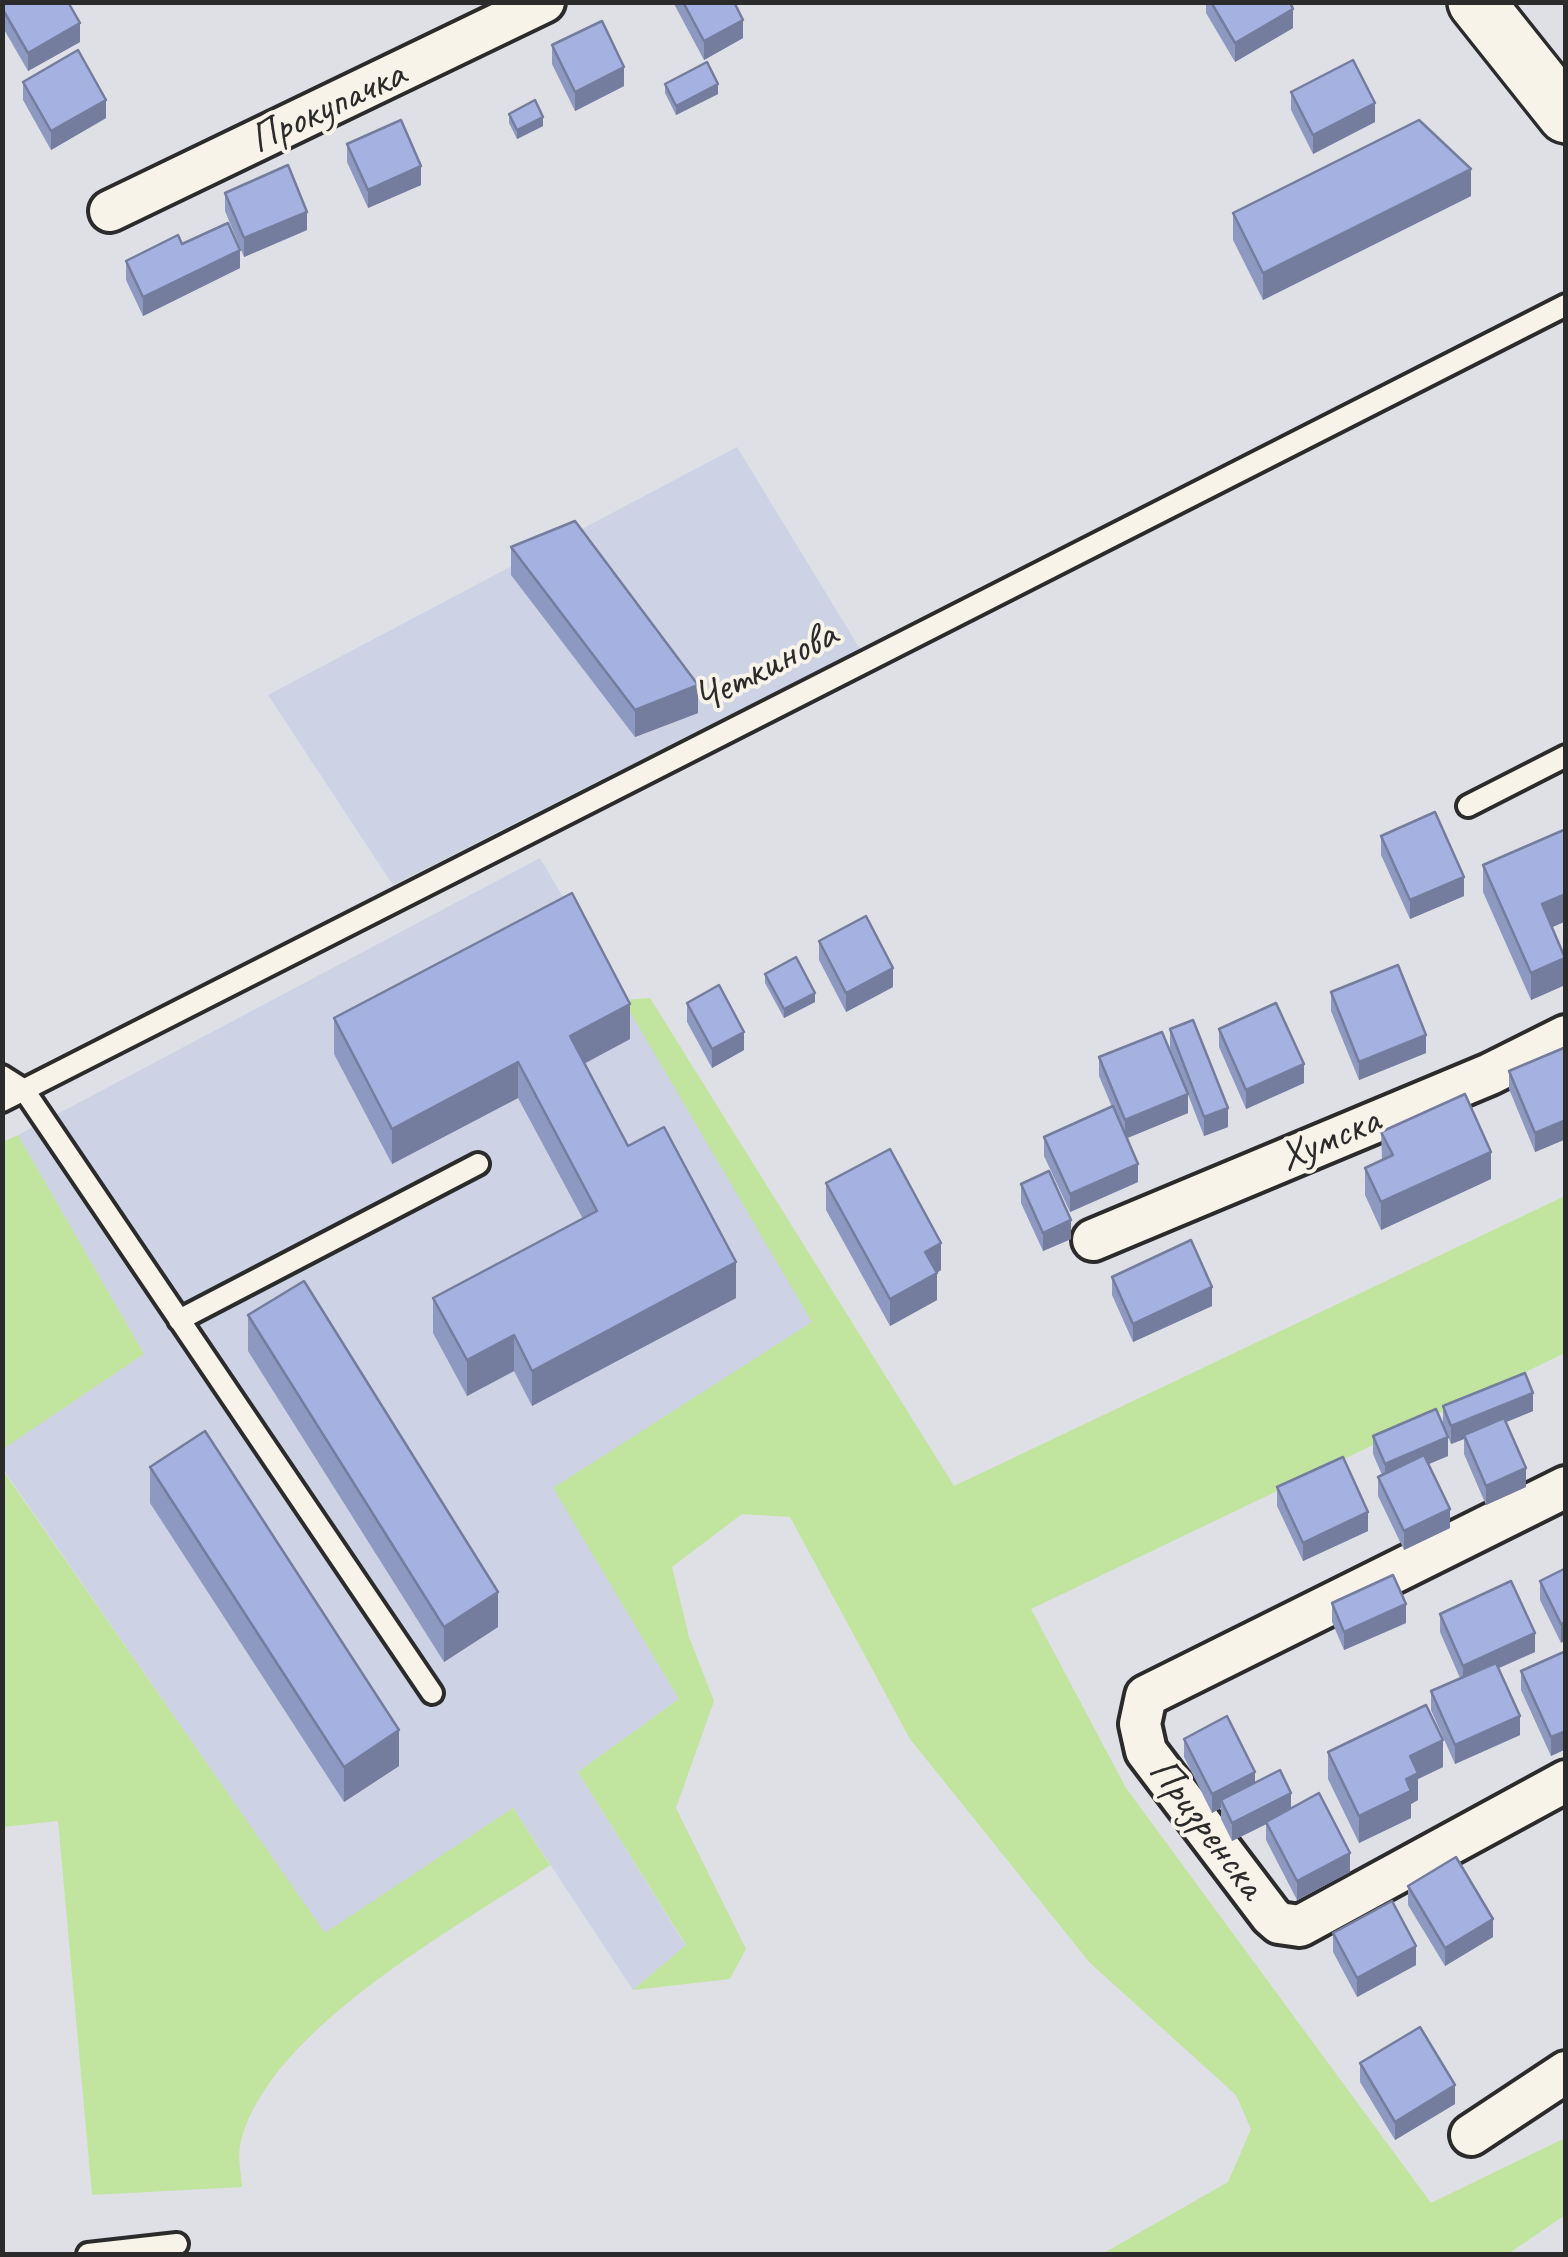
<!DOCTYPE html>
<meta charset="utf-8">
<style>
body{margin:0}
#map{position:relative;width:1568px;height:2257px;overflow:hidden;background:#dee0e6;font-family:Caveat,sans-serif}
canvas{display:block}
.frame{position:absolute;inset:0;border:5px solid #2b2b2b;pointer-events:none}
</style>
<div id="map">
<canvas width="1568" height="2257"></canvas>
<div class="frame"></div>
</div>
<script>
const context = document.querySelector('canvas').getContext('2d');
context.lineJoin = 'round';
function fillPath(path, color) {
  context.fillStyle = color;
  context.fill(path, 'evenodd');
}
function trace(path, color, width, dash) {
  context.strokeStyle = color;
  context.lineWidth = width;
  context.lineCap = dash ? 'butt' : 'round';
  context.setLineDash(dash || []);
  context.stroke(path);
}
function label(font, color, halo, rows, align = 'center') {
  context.font = font + ' Caveat,sans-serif';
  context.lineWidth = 8;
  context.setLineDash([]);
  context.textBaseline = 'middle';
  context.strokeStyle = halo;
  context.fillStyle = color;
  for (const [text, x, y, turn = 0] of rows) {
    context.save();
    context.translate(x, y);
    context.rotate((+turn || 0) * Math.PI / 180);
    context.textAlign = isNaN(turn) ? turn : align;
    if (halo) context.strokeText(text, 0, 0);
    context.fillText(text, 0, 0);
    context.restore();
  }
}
fillPath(new Path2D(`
 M737 447 860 649 393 885 268 695Z
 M540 858 813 1322 554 1488 679 1699 578 1772 686 1946 633 1990 513 1808 325 1934 3 1469 2 1449 144 1354 18 1135Z`), '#cdd2e4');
fillPath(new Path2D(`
 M650 998 954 1486 1565 1196V1353L1031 1609 1126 1788 1431 2203 1565 2138V2215L1508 2254H1102L1228 2182 1251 2129 1236 2095 1090 1963 910 1739 790 1517 742 1514 672 1567 689 1637 714 1701 676 1808 746 1949 730 1979 633 1990 686 1945 578 1772 679 1699 553 1488 812 1322 623 1000Z
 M18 1135 144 1354 3 1449V1142Z
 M2 1469 325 1933 513 1808 550 1865C457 1928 271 2027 241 2141 237 2154 241 2173 242 2187L92 2195 58 1821 3 1827Z`), '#c1e49e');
const lane = new Path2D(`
 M1468 806 1566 756
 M2 1076 24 1090 432 1693
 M2 1101 1566 305
 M179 1320 478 1164
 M88 2254 177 2244`);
const street = new Path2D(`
 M110 211 544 2
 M1093 1240 1490 1074 1566 1036
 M1566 1487 1146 1696 1140 1724 1146 1751 1271 1916 1279 1923 1300 1926 1566 1781
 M1471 2135 1566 2072`);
const secondary = new Path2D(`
 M1476 2 1566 115`);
trace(lane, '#2b2b2b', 28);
trace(street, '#2b2b2b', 48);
trace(secondary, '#2b2b2b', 62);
trace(lane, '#f7f3e8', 20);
trace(street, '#f7f3e8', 40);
trace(secondary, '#f7f3e8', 55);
fillPath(new Path2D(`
 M673 2H734L743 38 704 60Z
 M1206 2H1290L1293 28 1235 62 1206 13Z
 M2 5 80 42 28 71 2 26Z
 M552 45 624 86 575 111 552 64Z
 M23 82 106 118 51 150 23 100Z
 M665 84 718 94 676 115 665 93Z
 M1291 92 1375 122 1313 154 1291 110Z
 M509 114 543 126 517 139 509 123Z
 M347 144 421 185 368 208 347 162Z
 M225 193 307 230 244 257 225 211Z
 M1471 196 1263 300 1233 240V213Z
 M182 244 240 268 143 316 126 280V261Z
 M511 547 698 713 635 737 511 575Z
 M1566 829V921L1552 927 1565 985 1531 1000 1483 892V865Z
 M1381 836 1464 896 1410 919 1381 855Z
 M819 941 893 987 846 1012 819 960Z
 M765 974 815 1002 784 1018 765 983Z
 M1331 992 1426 1053 1359 1080 1331 1011Z
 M687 1003 744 1050 712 1068 687 1022Z
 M334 1018 630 1039 584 1064 628 1146 736 1298 532 1406 514 1371 467 1396 433 1333V1298L583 1219 518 1098 392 1164 334 1054Z
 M1170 1029 1228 1127 1204 1136 1170 1048Z
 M1219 1029 1304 1083 1246 1109 1219 1047Z
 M1566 1047V1139L1535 1152 1509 1089V1071Z
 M1099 1057 1188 1113 1127 1138 1138 1182 1070 1212 1044 1156V1137L1112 1107 1099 1076Z
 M1381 1132 1491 1179 1381 1230 1365 1195V1168L1382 1160Z
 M826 1183 941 1270 937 1273V1300L890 1326 826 1210Z
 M1021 1184 1071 1239 1043 1251 1021 1203Z
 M1112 1277 1212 1306 1133 1342 1112 1295Z
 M248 1315 498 1627 444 1662 248 1351Z
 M1443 1406 1533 1411 1506 1422 1526 1487 1486 1505 1464 1454V1439L1451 1444 1443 1425Z
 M1373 1436 1448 1456 1429 1464 1450 1528 1404 1550 1378 1496V1477L1382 1475 1373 1454Z
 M150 1467 399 1766 344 1802 150 1503Z
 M1277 1487 1368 1531 1303 1561 1277 1506Z
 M1566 1568 1561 1643 1540 1600V1581Z
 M1332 1603 1406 1623 1344 1650 1332 1622Z
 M1440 1614 1535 1652 1498 1668 1520 1735 1455 1764 1431 1710V1691L1460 1678 1440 1632Z
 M1566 1651V1749L1551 1756 1521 1690V1671Z
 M1184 1739 1255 1783 1291 1808 1350 1872 1297 1900 1266 1840V1824L1232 1841 1221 1819V1808L1212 1813 1184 1757Z
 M1328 1752 1443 1767 1418 1779V1800L1411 1804V1818L1359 1843 1328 1779Z
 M1408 1886 1493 1937 1445 1966 1408 1905Z
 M1333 1933 1416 1965 1357 1997 1333 1952Z
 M1360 2063 1455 2104 1395 2140 1360 2082Z`), '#8e99c2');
fillPath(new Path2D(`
 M1293 9V28L1235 62V43Z
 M743 20V38L704 60V41Z
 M80 23V42L28 71V53Z
 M624 67V86L575 111V92Z
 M718 84V94L676 115V106Z
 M106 100V118L51 150V131Z
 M1375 103V122L1313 154V135Z
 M543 117V126L517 139V130Z
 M421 166V185L368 208V190Z
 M1471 169V196L1263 300V273Z
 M307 212V230L244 257V238Z
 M240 250V268L143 316V297Z
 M698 685V713L635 737V710Z
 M1464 877V896L1410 919V900Z
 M1566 894V921L1542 932V904Z
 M1565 958V985L1531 1000V973Z
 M893 968V987L846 1012V993Z
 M815 993V1002L784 1018V1009Z
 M630 1004V1039L570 1071V1036Z
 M744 1032V1050L712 1068V1049Z
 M1426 1035V1053L1359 1080V1062Z
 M518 1062V1098L392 1164V1129Z
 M1304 1064V1083L1246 1109V1090Z
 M1188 1094V1113L1125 1139V1120Z
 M1228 1108V1127L1204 1136V1117Z
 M1566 1120V1139L1535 1152V1133Z
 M1491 1152V1179L1381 1230V1202Z
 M1138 1164V1182L1070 1212V1194Z
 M1071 1220V1239L1043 1251V1233Z
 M941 1243V1270L925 1279V1252Z
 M736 1262V1298L532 1406V1371Z
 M937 1273V1300L890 1326V1299Z
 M1212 1287V1306L1133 1342V1324Z
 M514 1335V1371L467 1396V1360Z
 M1533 1393V1411L1465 1439 1464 1435V1439L1451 1444V1426Z
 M1448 1437V1456L1385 1482V1464Z
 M1526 1468V1487L1486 1505V1486Z
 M1450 1509V1528L1404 1550V1531Z
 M1368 1512V1531L1303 1561V1543Z
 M498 1592V1627L444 1662V1627Z
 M1406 1604V1623L1344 1650V1632Z
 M1566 1622V1640L1561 1643V1624Z
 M1535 1633V1652L1463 1684V1666Z
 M1520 1716V1735L1455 1764V1745Z
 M399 1730V1766L344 1802V1767Z
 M1566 1731V1749L1551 1756V1737Z
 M1443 1740V1767L1418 1779V1800L1411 1804V1818L1359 1843V1816L1406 1779 1410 1756Z
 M1255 1772V1790L1221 1800V1808L1212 1813V1794Z
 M1291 1793V1812L1232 1841V1823Z
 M1350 1853V1872L1297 1900V1881Z
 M1493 1919V1937L1445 1966V1948Z
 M1416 1946V1965L1357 1997V1978Z
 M1455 2085V2104L1395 2140V2122Z`), '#747d9e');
const building = new Path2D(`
 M7 2H68L80 23 28 53 2 8V5Z
 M683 2H734L743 20 704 41Z
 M1211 2H1290L1293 9 1235 43Z
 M602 21 624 67 575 92 552 45Z
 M78 50 106 100 51 131 23 82Z
 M1353 60 1375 103 1313 135 1291 92Z
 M707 62 718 84 676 106 665 84Z
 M535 100 543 117 517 130 509 114Z
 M401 120 421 166 368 190 347 144Z
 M1419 120 1471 169 1263 273 1233 213Z
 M288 165 307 212 244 238 225 193Z
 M228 223 240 250 143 297 126 261 178 235 182 244Z
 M575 521 698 685 635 710 511 547Z
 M1435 812 1464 877 1410 900 1381 836Z
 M1566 829V894L1542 904 1565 958 1531 973 1483 865Z
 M572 893 630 1004 570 1036 628 1146 664 1127 736 1262 532 1371 514 1335 467 1360 433 1298 597 1211 518 1062 392 1129 334 1018Z
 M866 916 893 968 846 993 819 941Z
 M796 957 815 993 784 1009 765 974Z
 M1398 965 1426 1035 1359 1062 1331 992Z
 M719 985 744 1032 712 1049 687 1003Z
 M1276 1003 1304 1064 1246 1090 1219 1029Z
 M1193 1020 1228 1108 1204 1117 1170 1029Z
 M1162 1032 1188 1094 1125 1120 1099 1057Z
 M1566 1047V1120L1535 1133 1509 1071Z
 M1465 1094 1491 1152 1381 1202 1365 1168 1393 1155 1381 1132Z
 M1113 1106 1138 1164 1070 1194 1044 1137Z
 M890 1149 941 1243 925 1252 937 1273 890 1299 826 1183Z
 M1049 1171 1071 1220 1043 1233 1021 1184Z
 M1191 1240 1212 1287 1133 1324 1112 1277Z
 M304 1281 498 1592 444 1627 248 1315Z
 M1525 1373 1533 1393 1451 1426 1443 1406Z
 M1436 1409 1448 1437 1385 1464 1373 1436Z
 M1504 1418 1526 1468 1486 1486 1464 1435Z
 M205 1431 399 1730 344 1767 150 1467Z
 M1424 1455 1450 1509 1404 1531 1378 1477Z
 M1343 1457 1368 1512 1303 1543 1277 1487Z
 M1566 1568V1622L1561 1624 1540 1581Z
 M1393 1575 1406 1604 1344 1632 1332 1603Z
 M1511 1581 1535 1633 1463 1666 1440 1614Z
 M1566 1651V1731L1551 1737 1521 1671Z
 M1496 1663 1520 1716 1455 1745 1431 1691Z
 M1426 1705 1443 1740 1410 1756 1418 1773 1406 1779 1411 1791 1359 1816 1328 1752Z
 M1227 1716 1255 1772 1212 1794 1184 1739Z
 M1280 1770 1291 1793 1232 1823 1221 1800Z
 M1319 1793 1350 1853 1297 1881 1266 1822Z
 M1456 1857 1493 1919 1445 1948 1408 1886Z
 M1392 1901 1416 1946 1357 1978 1333 1933Z
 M1420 2027 1455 2085 1395 2122 1360 2063Z`);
fillPath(building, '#a5b2e1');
trace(building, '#747d9e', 2.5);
label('42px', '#2b2b2b', '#f7f3e8', [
 ["Прокупачка",328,108,-25],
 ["Четкинова",766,668,-27],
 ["Хумска",1330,1140,-23],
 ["Призренска",1206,1829,53]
]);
</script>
